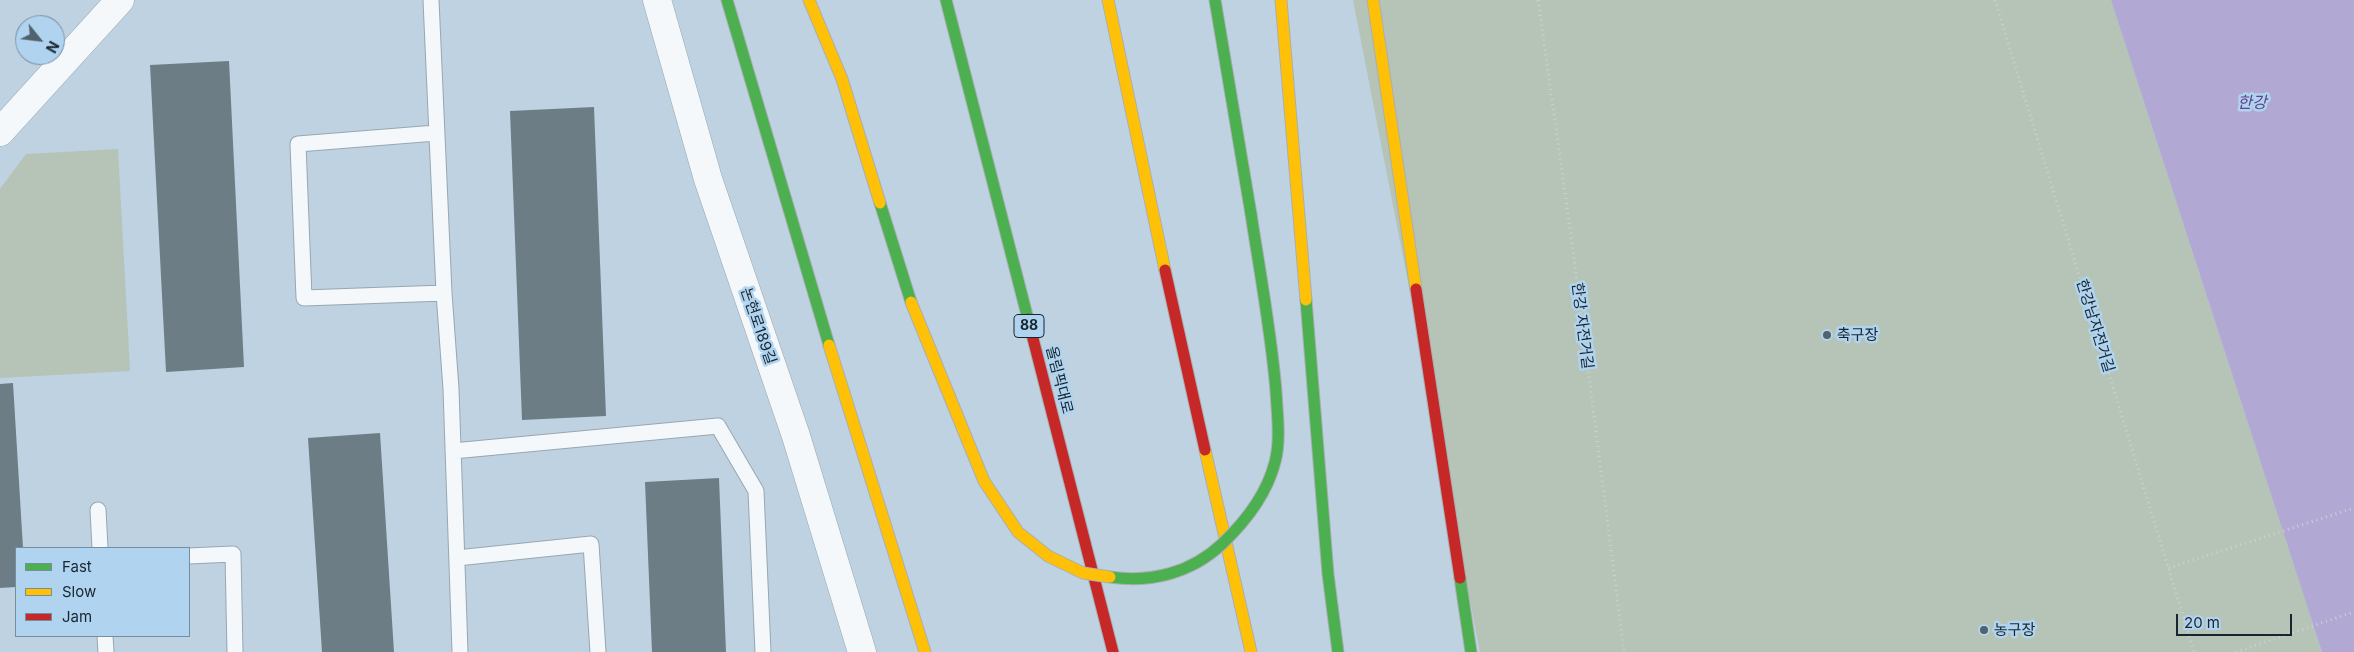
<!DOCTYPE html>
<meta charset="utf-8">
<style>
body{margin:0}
#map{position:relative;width:2354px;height:652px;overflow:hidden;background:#bed2e1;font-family:Inter,sans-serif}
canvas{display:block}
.legend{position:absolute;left:15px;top:547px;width:175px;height:90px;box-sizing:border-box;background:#b0d3ef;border:1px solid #738da2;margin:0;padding:6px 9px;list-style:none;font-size:15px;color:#17252f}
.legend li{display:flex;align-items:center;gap:10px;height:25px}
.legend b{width:25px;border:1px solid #738da2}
.north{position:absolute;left:15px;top:15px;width:50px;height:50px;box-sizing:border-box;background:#b0d3ef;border:1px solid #738da2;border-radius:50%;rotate:119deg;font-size:14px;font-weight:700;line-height:20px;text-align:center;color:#17252f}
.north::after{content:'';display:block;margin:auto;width:18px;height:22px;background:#51626d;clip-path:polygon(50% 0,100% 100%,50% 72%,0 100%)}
.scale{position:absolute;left:2176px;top:614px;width:116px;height:22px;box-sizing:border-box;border:2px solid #17252f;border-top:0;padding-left:6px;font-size:15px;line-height:18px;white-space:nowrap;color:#17252f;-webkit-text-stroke:4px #b0d3ef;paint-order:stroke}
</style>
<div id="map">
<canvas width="2354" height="652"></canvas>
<ul class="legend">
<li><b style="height:6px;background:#4caf50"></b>Fast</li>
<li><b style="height:6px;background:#ffc107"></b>Slow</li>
<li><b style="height:6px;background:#c62828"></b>Jam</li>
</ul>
<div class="north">N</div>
<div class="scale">20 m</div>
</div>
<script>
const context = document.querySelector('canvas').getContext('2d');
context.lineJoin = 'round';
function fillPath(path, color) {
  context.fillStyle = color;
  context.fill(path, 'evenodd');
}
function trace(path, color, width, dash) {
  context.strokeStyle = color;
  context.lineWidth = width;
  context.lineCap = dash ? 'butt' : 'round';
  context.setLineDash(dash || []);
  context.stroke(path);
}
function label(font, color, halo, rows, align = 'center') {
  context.font = font + ' Inter,"Noto Sans KR",sans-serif';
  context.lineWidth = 5;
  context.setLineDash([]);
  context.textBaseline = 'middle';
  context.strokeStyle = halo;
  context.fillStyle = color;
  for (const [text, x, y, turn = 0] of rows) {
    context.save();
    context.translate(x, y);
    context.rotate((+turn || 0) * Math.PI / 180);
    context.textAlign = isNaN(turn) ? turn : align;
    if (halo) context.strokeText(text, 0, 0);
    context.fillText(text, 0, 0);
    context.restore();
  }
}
fillPath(new Path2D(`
 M1353 0H2111L2322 652H1480Z
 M118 149 130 371 0 378V189L26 154Z`), '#b5c4b6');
fillPath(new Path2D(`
 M2111 0H2354V652H2322Z`), '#b1a8d4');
fillPath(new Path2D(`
 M229 61 244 367 166 372 150 65Z
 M594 107 606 416 522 420 510 111Z
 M13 383 23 548H16V587L0 588V384Z
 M380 433 394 652H322L308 438Z
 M719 478 726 652H652L645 482Z`), '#6c7d86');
const lane = new Path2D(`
 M431 0 444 293 451 389 460 652
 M436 133 298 144 304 298 444 293
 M453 451 718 426 756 491 763 652
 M98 510 100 548
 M189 556 233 554 235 652
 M457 558 591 544 598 652
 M105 636 106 652`);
const street = new Path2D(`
 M657 0 708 179 796 436 862 652
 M0 132 120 0`);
const fast = new Path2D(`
 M727 0 829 345
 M946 0 1028 319
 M1215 0 1251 214
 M880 203 911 302
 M1306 300 1328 574 1338 652
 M1460 578 1471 652`);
const slow = new Path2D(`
 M809 0 842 79 880 203
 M1108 0 1165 270
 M1281 0 1306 300
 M1373 0 1416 289
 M829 345 925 652
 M1205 450 1251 652`);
const jam = new Path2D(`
 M1165 270 1205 450
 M1416 289 1460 578
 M1028 319 1113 652`);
trace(lane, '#97a7b2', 17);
trace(street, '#97a7b2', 29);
trace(fast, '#aaafb2', 13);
trace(slow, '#aaafb2', 13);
trace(jam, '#aaafb2', 13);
trace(new Path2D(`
 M1538 0 1573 250 1624 652
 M1995 0 2194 652
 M2169 568 2354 508
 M2236 652 2354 612`), '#ccd1d6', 3, [1, 4]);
trace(lane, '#f5f8fa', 15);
trace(street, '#f5f8fa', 28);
trace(fast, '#4caf50', 11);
trace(slow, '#ffc107', 11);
trace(jam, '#c62828', 11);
const fastBridge = new Path2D(`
 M1110 577C1151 583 1191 573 1222 544 1245 522 1267 494 1275 462 1281 440 1277 413 1276 391 1271 331 1260 273 1251 214`);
const slowBridge = new Path2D(`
 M911 302 984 481 1018 532 1048 556 1083 573 1110 577`);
trace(fastBridge, '#aaafb2', 13, []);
trace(slowBridge, '#aaafb2', 13, []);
trace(fastBridge, '#4caf50', 11);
trace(slowBridge, '#ffc107', 11);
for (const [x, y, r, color] of [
 [1827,335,5,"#51626d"],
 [1984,630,5,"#51626d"]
]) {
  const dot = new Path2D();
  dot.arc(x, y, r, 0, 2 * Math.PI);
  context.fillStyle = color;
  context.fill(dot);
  trace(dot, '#b0d3ef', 2);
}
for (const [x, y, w] of [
 [1029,326,30]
]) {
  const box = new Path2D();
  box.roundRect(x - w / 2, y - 11.5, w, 23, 4);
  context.fillStyle = '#b0d3ef';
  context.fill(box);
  trace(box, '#17252f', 1);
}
label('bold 14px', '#17252f', null, [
 ["88",1029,326]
]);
label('15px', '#17252f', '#b0d3ef', [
 ["논현로189길",758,326,71],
 ["한강 자전거길",1582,326,83],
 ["한강남자전거길",2095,326,73],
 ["올림픽대로",1059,380,76]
]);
label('15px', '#17252f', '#b0d3ef', [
 ["축구장",1837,335],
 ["농구장",1994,630]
], 'left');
label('italic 16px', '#614489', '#b0d3ef', [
 ["한강",2252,103]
]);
</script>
